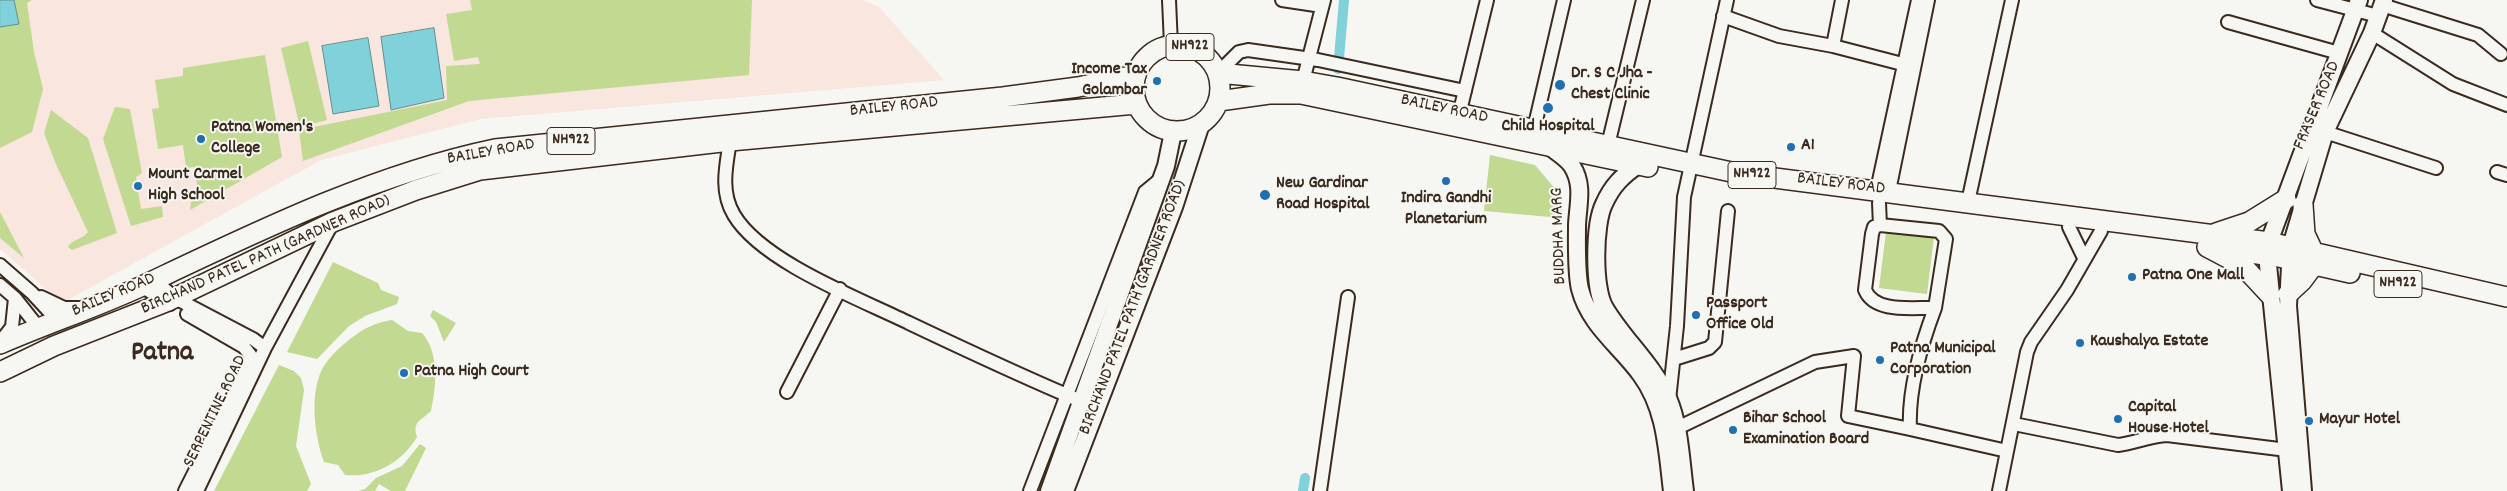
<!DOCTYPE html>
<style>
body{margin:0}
canvas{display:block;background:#f6f6f2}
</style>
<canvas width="2507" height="491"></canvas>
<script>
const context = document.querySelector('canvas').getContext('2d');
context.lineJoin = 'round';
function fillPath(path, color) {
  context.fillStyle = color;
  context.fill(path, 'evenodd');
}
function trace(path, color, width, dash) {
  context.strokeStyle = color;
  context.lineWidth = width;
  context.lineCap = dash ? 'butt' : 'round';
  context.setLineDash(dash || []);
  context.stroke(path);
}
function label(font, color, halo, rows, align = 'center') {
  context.font = font + ' Dekko,sans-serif';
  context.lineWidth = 4;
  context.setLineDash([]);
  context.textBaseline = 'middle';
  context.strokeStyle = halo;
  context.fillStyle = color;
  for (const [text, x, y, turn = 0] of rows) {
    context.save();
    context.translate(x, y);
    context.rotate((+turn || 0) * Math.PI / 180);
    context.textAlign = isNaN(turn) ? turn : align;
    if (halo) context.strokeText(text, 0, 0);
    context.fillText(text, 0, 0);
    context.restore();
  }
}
fillPath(new Path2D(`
 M0 0H862L879 7 944 80 481 119 321 160 62 303 0 249Z`), '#f8e6df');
fillPath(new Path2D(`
 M0 0H32L27 3 34 52 43 89 32 132 0 148Z
 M470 0H752L749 75 469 101 303 161 299 130 447 100 446 66 480 64 478 57 454 61 446 14 472 10Z
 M308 41 327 120 300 127 281 48Z
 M265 55 282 157 190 210 191 202 199 195 194 167 186 168 183 145 158 149 152 109 159 108 155 80 183 76V68Z
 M115 107 130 109 142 173 136 177 141 209 162 206 163 217 131 226 103 139Z
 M51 110 88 138 117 233 72 250 68 247C73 239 83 239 88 232L55 162 44 133Z
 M1490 155 1535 165 1562 197 1561 218 1484 211Z
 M0 212 24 258 0 238Z
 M1886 232 1934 237 1927 294 1879 288Z
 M333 262 378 283 381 290 399 297 397 304 365 316 349 326 317 359 287 352Z
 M433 310 456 323 444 342 436 322 430 316Z
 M392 320 408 331 422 333C440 353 436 388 431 411 421 421 412 421 417 437 402 462 375 478 345 475L338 465 324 462C315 437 310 400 320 374 325 360 339 348 350 339 363 329 376 322 392 320Z
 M279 365 294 371 301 378 304 390 296 446 311 484 307 491H214Z
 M420 444 426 448 405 491H391L379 484 375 491H358L365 489 376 478 402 466Z`), '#c1d990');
const water = new Path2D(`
 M0 0H14L19 24 0 27Z
 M434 28 444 98 391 110 381 37Z
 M368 38 379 106 333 114 322 46Z`);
fillPath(water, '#80d1da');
trace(water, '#648e8f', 1);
trace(new Path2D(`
 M1338 69 1344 0
 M1303 491 1305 478`), '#80d1da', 10);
const minor = new Path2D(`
 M1169 0 1171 45
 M1282 0 1322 6
 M2317 0 2378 16
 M2382 5 2478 35 2501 54
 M1723 16 1779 36 1833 46 1914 67
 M2228 22 2339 53
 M2372 33 2453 84 2507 105
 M1833 46 1842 0
 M1218 73 1239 52 1248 50 1318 60 1465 91
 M1303 81 1324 0
 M1458 119 1487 0
 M1534 129 1564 0
 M2325 132 2436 168
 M730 141C726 166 720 192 734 215 762 262 860 299 909 323 968 351 1027 379 1088 404
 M1608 145 1643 0
 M2497 172 2507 175
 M1877 190 1918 0
 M1889 191 1928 0
 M1968 202 2012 0
 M1879 203 1880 225
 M1880 225 1939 231 1946 239 1935 308C1914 307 1875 314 1865 290L1872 234 1874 227Z
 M2069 227 2084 258
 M0 265 32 293 57 320
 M153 279 175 298 253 339 265 348 197 491
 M0 285 15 298 38 327
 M141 286 170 304
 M41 297 64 308H81
 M1935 308C1921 345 1908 389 1910 429L2007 451
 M0 342 12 327 15 298
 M265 348 333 222
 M1674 359 1709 348 1715 342 1728 211
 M787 392 840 289
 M1669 400 1677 326 1684 197 1727 0
 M2014 424 2118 445C2135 443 2149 436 2167 435L2287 450
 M1669 432 1815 362 1854 356 1848 416 1910 429
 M185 491 247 368 251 356 244 347 187 314
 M1030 491 1145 192 1162 178
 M1320 491 1348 297
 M1999 491 2027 352 2031 342 2067 290 2101 231`);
const major = new Path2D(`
 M1549 146C1556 152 1567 158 1572 166 1584 185 1578 204 1577 225 1577 243 1576 272 1580 289 1589 325 1621 347 1641 375 1666 409 1667 451 1672 491
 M1638 165C1622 176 1612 186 1604 204 1594 224 1593 289 1605 308 1624 340 1652 363 1668 398 1680 426 1681 461 1685 491
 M1049 491 1166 166 1173 132
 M1065 491 1174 207 1201 124
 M2291 491 2267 255 2269 242 2359 0
 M2303 491 2288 306 2291 246 2325 132 2372 33 2384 0`);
const highway = new Path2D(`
 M1134 88a43 43 0 1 1 86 0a43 43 0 1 1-86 0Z
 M1218 73 1303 81 1337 87 1736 173 2269 242 2507 297
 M1219 101 1269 94H1301L1648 167
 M2303 205 2305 234 2313 251
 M2216 233 2249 222 2286 199
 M2207 247 2243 266 2270 295
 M2229 250 2279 257 2350 273
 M2288 294 2302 281 2314 265
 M0 344C46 324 94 308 140 287 254 233 371 175 495 149L1003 97 1078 87 1135 75
 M0 372 54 346 166 302 333 222 416 190 480 170 730 141 1136 104`);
trace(minor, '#3b2a1e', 16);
trace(major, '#3b2a1e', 20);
trace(highway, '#3b2a1e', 22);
trace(minor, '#f6f6f2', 12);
trace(major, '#f6f6f2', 16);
trace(highway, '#f6f6f2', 19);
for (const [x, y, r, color] of [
 [1157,81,5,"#1f6fb2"],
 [1560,85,6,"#1f6fb2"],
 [1548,108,6,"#1f6fb2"],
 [201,139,5,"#1f6fb2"],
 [1791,147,5,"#1f6fb2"],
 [1446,181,5,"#1f6fb2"],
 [138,186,5,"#1f6fb2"],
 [1265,195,6,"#1f6fb2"],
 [2132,277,5,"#1f6fb2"],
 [1696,315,5,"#1f6fb2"],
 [2080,343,5,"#1f6fb2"],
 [1880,360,5,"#1f6fb2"],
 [404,373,5,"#1f6fb2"],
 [2118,419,5,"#1f6fb2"],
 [2309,421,5,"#1f6fb2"],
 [1733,430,5,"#1f6fb2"]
]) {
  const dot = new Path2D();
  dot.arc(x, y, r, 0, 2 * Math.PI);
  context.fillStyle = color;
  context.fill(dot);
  trace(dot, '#f6f6f2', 2);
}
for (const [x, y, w] of [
 [1190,47,48],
 [571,141,48],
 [1752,175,48],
 [2398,284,48]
]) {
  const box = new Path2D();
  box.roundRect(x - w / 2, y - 13.5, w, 27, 4);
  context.fillStyle = '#f6f6f2';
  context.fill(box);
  trace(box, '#3b2a1e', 1);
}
label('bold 16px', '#3b2a1e', null, [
 ["NH922",1190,47],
 ["NH922",571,141],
 ["NH922",1752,175],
 ["NH922",2398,284]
]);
label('bold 18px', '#3b2a1e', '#f6f6f2', [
 ["Income Tax",1147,71,"right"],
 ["Golambar",1147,92,"right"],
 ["Dr. S C Jha -",1571,75],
 ["Chest Clinic",1571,96],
 ["Child Hospital",1548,128,"center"],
 ["Patna Women's",211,129],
 ["College",211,150],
 ["A1",1801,147],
 ["Mount Carmel",148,176],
 ["High School",148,197],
 ["New Gardinar",1276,185],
 ["Road Hospital",1276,206],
 ["Indira Gandhi",1446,200,"center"],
 ["Planetarium",1446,221,"center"],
 ["Patna One Mall",2142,277],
 ["Passport",1706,305],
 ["Office Old",1706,326],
 ["Kaushalya Estate",2090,343],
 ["Patna Municipal",1890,350],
 ["Corporation",1890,371],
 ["Patna High Court",414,373],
 ["Capital",2128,409],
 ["House Hotel",2128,430],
 ["Bihar School",1743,420],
 ["Examination Board",1743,441],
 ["Mayur Hotel",2319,421]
], 'left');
label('18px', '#3b2a1e', '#f6f6f2', [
 ["FRASER ROAD",2318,106,-67],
 ["BAILEY ROAD",894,108,-6],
 ["BAILEY ROAD",1444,110,12],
 ["BAILEY ROAD",491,153,-10],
 ["BAILEY ROAD",1841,185,7],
 ["BUDDHA MARG",1560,236,-92],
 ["BIRCHAND PATEL PATH (GARDNER ROAD)",266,256,-24],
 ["BAILEY ROAD",114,296,-23],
 ["BIRCHAND PATEL PATH (GARDNER ROAD)",1134,308,-69],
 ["SERPENTINE ROAD",216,412,-64]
]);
label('bold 28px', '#3b2a1e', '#f6f6f2', [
 ["Patna",162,355]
]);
</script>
